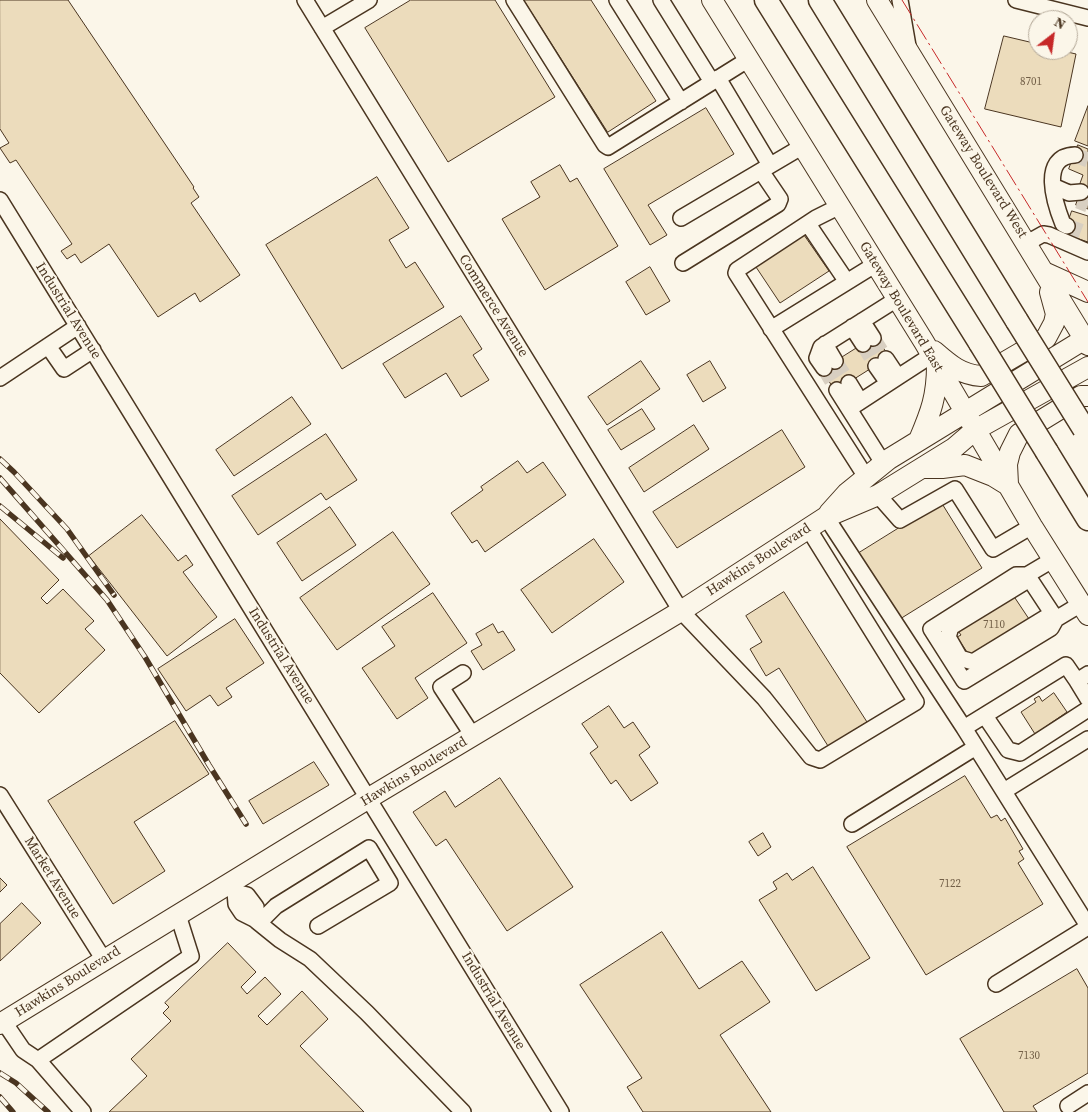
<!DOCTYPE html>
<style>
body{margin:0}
#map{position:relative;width:1088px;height:1112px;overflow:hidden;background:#fbf6e9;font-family:"Source Serif 4",serif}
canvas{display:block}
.north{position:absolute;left:1028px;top:10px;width:50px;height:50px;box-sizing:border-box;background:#fbf6e9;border:1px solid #b4a999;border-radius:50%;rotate:30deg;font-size:14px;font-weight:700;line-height:20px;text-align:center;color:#4a3520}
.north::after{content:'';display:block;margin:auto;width:18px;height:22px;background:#c62828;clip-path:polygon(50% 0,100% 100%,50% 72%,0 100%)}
</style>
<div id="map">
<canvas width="1088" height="1112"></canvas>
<div class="north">N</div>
</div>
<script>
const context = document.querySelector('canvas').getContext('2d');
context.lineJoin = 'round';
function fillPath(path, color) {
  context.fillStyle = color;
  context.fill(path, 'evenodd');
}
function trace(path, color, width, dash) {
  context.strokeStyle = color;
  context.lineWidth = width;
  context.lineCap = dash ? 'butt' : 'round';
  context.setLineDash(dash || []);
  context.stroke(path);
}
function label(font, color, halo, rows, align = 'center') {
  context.font = font + ' "Source Serif 4",serif';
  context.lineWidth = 4;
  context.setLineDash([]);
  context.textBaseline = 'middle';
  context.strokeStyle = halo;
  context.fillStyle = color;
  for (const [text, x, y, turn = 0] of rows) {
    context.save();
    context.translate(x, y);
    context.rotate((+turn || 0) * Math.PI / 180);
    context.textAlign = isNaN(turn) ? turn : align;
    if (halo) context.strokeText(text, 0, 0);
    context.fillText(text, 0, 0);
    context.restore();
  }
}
const building = new Path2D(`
 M0 0H68L194 187 193 188 199 197 191 203 240 275 200 302 195 293 158 317 109 244 81 263 75 254 67 259 61 251 72 244 16 160 10 163 0 148 9 143 0 129Z
 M411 0H495L555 97 448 162 365 28Z
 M524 0H591L656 101 608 132Z
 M1004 36 1038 44V50H1059L1076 54 1061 127 985 109Z
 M1088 106V146L1075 141Z
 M706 108 734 154 648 205 667 235 650 245 604 169Z
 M1078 145 1088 149V189L1079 186 1083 175 1069 169Z
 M560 165 570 182 577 178 618 246 545 290 502 219 540 197 531 182Z
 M377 177 409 228 389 240 406 268 415 262 444 307 342 369 266 245Z
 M1082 188 1088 190V209L1076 205Z
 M1072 211 1088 216V242L1064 234Z
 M804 235 829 271 780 303 756 267Z
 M650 267 670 301 646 315 626 282Z
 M461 316 482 349 473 355 489 380 461 397 446 373 405 398 383 364Z
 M876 336 889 357 835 391 822 370Z
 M641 361 660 389 607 425 588 397Z
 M710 361 726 388 703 402 687 375Z
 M292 397 311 424 234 476 216 450Z
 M642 409 655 429 621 450 608 430Z
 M694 425 709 449 644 492 629 468Z
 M782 430 805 467 677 548 653 512Z
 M326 434 357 480 326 500 321 493 258 535 232 496Z
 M518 461 527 473 543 462 566 495 485 552 477 540 472 543 451 513 483 490 481 487Z
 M941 502 982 568 900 619 859 553Z
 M330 507 356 545 302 581 277 543Z
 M142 515 178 561 186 555 193 565 183 572 217 617 167 656 89 556Z
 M0 519 59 580 41 598 47 604 63 589 94 621 85 629 105 650 39 713 0 673Z
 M393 532 430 584 337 650 300 598Z
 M594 539 624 582 552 633 521 590Z
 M784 592 867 722 828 746 779 668 766 676 750 649 762 642 746 616Z
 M1011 592 1031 622 973 661 957 637 961 635 956 628Z
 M433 593 467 643 415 678 428 698 397 719 362 668 395 646 382 627Z
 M235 619 264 663 226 688 232 697 218 706 210 695 186 711 158 669Z
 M493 624 498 633 503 631 515 650 483 670 471 651 482 645 476 634Z
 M1054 693 1067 712 1035 734 1021 712 1036 702 1034 699 1039 696 1042 701Z
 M609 706 624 728 633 722 650 747 639 755 658 783 631 801 616 780 611 784 590 753 598 747 582 724Z
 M175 721 209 774 134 822 165 871 113 904 48 801Z
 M314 762 329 785 263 824 249 801Z
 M965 776 991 818 997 815 1001 821 1005 818 1023 849 1019 851 1024 859 1018 863 1043 904 926 975 847 847Z
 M500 778 573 887 507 931 446 839 436 846 413 812 445 791 455 807Z
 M763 833 771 847 758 856 749 842Z
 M813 867 870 958 816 991 759 900 777 889 773 882 787 873 792 880Z
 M0 878 7 885 0 892Z
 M22 903 41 923 0 961V924Z
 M662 932 699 989 742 961 770 1002 720 1035 771 1112H643L627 1087 642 1078 580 985Z
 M228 943 256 972 241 987 247 994 265 977 281 994 258 1016 267 1025 302 991 328 1019 300 1046 364 1112H109L147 1076 131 1059 171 1021 163 1013 169 1007 165 1003Z
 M1077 969 1088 988V1073L1033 1106 1037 1112H1004L960 1039Z`);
fillPath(building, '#ecdcbc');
trace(building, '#4a3520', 1);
trace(new Path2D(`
 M1075 155 1088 160
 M1078 201 1088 205
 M1067 226 1088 234
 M873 338 886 359
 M863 344 876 366
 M835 361 849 383
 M824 368 837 390`), '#d8cfc1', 15, [15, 8]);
const minor = new Path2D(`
 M305 0 681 611 764 698 811 757 820 760 916 702 808 528
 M514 0 605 145 608 147 749 59
 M617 0 681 102
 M661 0 712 82
 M900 0 908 46
 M1016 0 1088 18
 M322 28 369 0
 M718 78 770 165
 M1053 186 1069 193 1081 192
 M0 200 561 1112
 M840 206 816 218 737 270 736 273 866 477
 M681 218 803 146
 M808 224 847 282
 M1067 226 1063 224C1055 204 1039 156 1075 155
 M1027 243 1043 234 1049 235 1088 252
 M683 263 778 204 780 199 761 171
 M862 321 873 338
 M852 327 863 344
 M771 329 876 264
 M825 344 835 361
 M48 346 64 369 93 350
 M886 359 898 377 932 355
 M876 366 888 383
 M824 368 817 358 821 347 897 299
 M0 378 78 326
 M849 383 860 401
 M837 390 883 463
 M849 409 898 377
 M878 495 900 520 955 489 993 549 1032 526
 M826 517 964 728
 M1054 559 1027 575H1016L931 629 964 681 1051 628 1056 619 1081 604
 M1027 575 1056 619 1045 618 973 662 960 658 948 637 951 627 1023 583Z
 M463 673 441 687 473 736
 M1088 674 1077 681 1066 665 964 728 1088 926
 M1077 681 1088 699
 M985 716 1008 750 1020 753 1088 709
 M1004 791 1088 739
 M0 795 104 960
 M852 824 976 747
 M229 884 235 892 236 904 242 913 254 919 280 940 310 959 367 1013 463 1112
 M235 892 247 895 256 907 254 919
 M259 923 276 906 369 848 390 883 318 926
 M996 984 1088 927
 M4 1022 23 1050 38 1060
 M1068 1106 1088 1093
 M83 1112 38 1060 191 956 178 915`);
const major = new Path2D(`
 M712 0 924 342 1032 526 1088 615
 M877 0 1088 345
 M1044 272 1088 292
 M934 351C949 364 961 375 981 376L1046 338 1054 323 1056 314 1050 292
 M919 440C931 412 937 396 937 365
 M925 468H942L965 465 993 476 1006 484
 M1008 484 1007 464 1010 452 1019 434 1081 396H1088
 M829 513 847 493 889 459 1088 337
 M0 1024 369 798 681 611 826 517 878 495 954 448 975 430 1088 367`);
const highway = new Path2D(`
 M766 0 980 343
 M820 0 1017 321
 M1047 452 1088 519`);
trace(minor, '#4a3520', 18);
trace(major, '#4a3520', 22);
trace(highway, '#4a3520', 25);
trace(minor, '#fbf6e9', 15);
trace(major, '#fbf6e9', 20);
trace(highway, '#fbf6e9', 22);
const rail = new Path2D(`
 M0 459 14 472 67 529 114 595
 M0 478 107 600 145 657 209 765 246 824
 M0 506 63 558
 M0 1073 16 1083 48 1112
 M0 1097 13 1112`);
trace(rail, '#4a3520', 5.5);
trace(rail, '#fbf6e9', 4, [11]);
const highwayBridge = new Path2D(`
 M1017 321 1084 429
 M980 343 1047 452`);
trace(highwayBridge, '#4a3520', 25, []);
trace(highwayBridge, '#fbf6e9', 22);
trace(new Path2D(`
 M902 0 1088 302`), '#c62828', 1, [18, 4, 2.5, 4]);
label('11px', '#725f47', null, [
 ["8701",1031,82],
 ["7110",994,625],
 ["7122",950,884],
 ["7130",1029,1056]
]);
label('14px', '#4a3520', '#fbf6e9', [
 ["Gateway Boulevard West",983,172,58],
 ["Commerce Avenue",493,306,58],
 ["Gateway Boulevard East",901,307,59],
 ["Industrial Avenue",68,311,58],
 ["Hawkins Boulevard",759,560,-33],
 ["Industrial Avenue",281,656,58],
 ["Hawkins Boulevard",414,772,-31],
 ["Market Avenue",52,878,58],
 ["Hawkins Boulevard",68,982,-32],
 ["Industrial Avenue",493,1001,59]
]);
</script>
